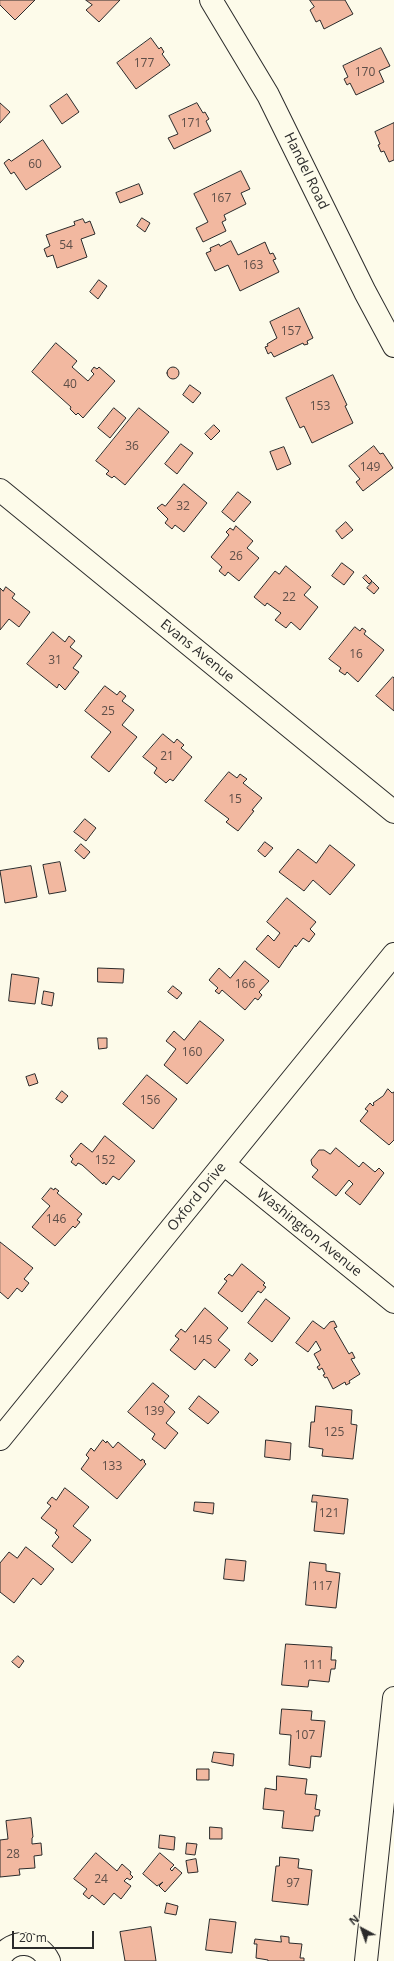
<!DOCTYPE html>
<style>
body{margin:0}
#map{position:relative;width:394px;height:1961px;overflow:hidden;background:#fdfbea;font-family:"Open Sans",sans-serif}
canvas{display:block}
.north{position:absolute;left:342px;top:1909px;width:40px;height:40px;-webkit-text-stroke:3px #fdfbea;paint-order:stroke;rotate:319deg;font-size:11px;font-weight:700;line-height:16px;text-align:center;color:#2b2b2b}
.north::after{content:'';display:block;margin:auto;width:14px;height:18px;background:#2b2b2b;clip-path:polygon(50% 0,100% 100%,50% 72%,0 100%)}
.scale{position:absolute;left:12px;top:1931px;width:82px;height:18px;box-sizing:border-box;border:2px solid #2b2b2b;border-top:0;padding-left:5px;font-size:12px;line-height:14px;white-space:nowrap;color:#2b2b2b;-webkit-text-stroke:3px #fdfbea;paint-order:stroke}
</style>
<div id="map">
<canvas width="394" height="1961"></canvas>
<div class="north">N</div>
<div class="scale">20 m</div>
</div>
<script>
const context = document.querySelector('canvas').getContext('2d');
context.lineJoin = 'round';
function fillPath(path, color) {
  context.fillStyle = color;
  context.fill(path, 'evenodd');
}
function trace(path, color, width, dash) {
  context.strokeStyle = color;
  context.lineWidth = width;
  context.lineCap = dash ? 'butt' : 'round';
  context.setLineDash(dash || []);
  context.stroke(path);
}
function label(font, color, halo, rows, align = 'center') {
  context.font = font + ' "Open Sans",sans-serif';
  context.lineWidth = 3;
  context.setLineDash([]);
  context.textBaseline = 'middle';
  context.strokeStyle = halo;
  context.fillStyle = color;
  for (const [text, x, y, turn = 0] of rows) {
    context.save();
    context.translate(x, y);
    context.rotate((+turn || 0) * Math.PI / 180);
    context.textAlign = isNaN(turn) ? turn : align;
    if (halo) context.strokeText(text, 0, 0);
    context.fillText(text, 0, 0);
    context.restore();
  }
}
const building = new Path2D(`
 M0 0H35L15 20 0 5Z
 M86 0H120L99 22 86 10 92 5Z
 M310 0H345L353 14 324 29 320 20 316 22 310 10 314 7Z
 M151 38 159 49 161 47 164 52 162 54 170 65 136 89 117 63Z
 M381 48 390 66 379 71 384 82 356 95 350 83 347 85 344 79 348 77 343 66Z
 M67 94 79 112 62 124 50 106Z
 M0 103 10 112 0 123Z
 M197 103 203 113 205 112 209 119 206 121 211 131 174 149 168 138 178 134 169 116Z
 M394 123V160L389 162 384 151 381 152 378 145 380 144 375 132Z
 M43 140 61 167 26 190 14 172 11 174 4 163 9 159 11 161Z
 M241 171 250 189 241 193 246 204 224 215 226 220 222 222 226 231 203 242 196 228 208 222 194 194Z
 M139 184 143 194 120 203 116 193Z
 M142 218 150 223 145 232 137 226Z
 M83 219 85 223 90 221 95 234 81 239 87 257 57 268 53 255 47 257 44 249 50 246 46 235 75 225 74 222Z
 M231 241 238 255 265 242 270 254 273 253 276 259 273 260 279 272 240 291 228 265 215 271 206 253 211 251 210 248 219 244 220 246Z
 M99 280 107 286 98 299 90 292Z
 M299 308 313 338 307 341 308 344 304 345 303 343 274 357 271 352 268 354 265 347 268 346 267 344 277 338 270 322Z
 M56 343 77 361 72 367 88 381 94 374 91 371 94 367 97 369 99 367 115 381 83 418 78 413 76 415 70 409 71 407 32 372Z
 M167 373a6 6 0 1 1 12 0a6 6 0 1 1-12 0Z
 M333 375 347 405 345 406 353 423 312 443 304 426 300 428 286 398Z
 M190 385 201 393 193 403 183 395Z
 M114 408 126 418 110 438 98 428Z
 M139 408 169 432 125 485 114 476 112 478 106 474 109 471 96 461Z
 M214 425 220 431 211 440 205 434Z
 M181 444 193 453 177 474 165 464Z
 M374 446 380 454 383 453 393 468 363 491 356 482 360 479 349 466Z
 M284 447 291 464 277 470 270 452Z
 M184 484 207 503 184 532 175 525 172 529 165 523 168 519 157 508 162 504 165 506Z
 M238 492 251 502 234 522 222 512Z
 M346 522 353 530 342 539 336 531Z
 M236 526 253 541 247 548 259 558 239 581 228 572 225 576 219 571 222 567 211 557 229 535 226 532 230 528 233 530Z
 M342 563 354 572 344 585 332 576Z
 M286 566 311 587 304 595 318 607 300 630 291 622 286 628 275 620 281 613 267 603 265 606 254 597 275 571 279 574Z
 M366 575 372 581 369 584 363 578Z
 M373 582 379 588 374 594 367 588Z
 M6 587 15 594 12 598 30 612 19 627 9 619 0 630V588L3 591Z
 M355 627 360 631 362 628 366 631 364 634 384 650 358 682 347 672 345 675 339 671 341 668 329 659Z
 M53 632 65 642 69 636 75 641 70 647 82 656 73 668 79 672 65 690 59 684 57 688 27 664Z
 M393 677 394 678V711L376 696Z
 M105 686 117 695 120 691 126 696 122 701 134 710 122 725 137 737 109 772 91 757 111 732 85 711Z
 M163 734 174 743 177 739 184 745 181 748 192 757 173 781 170 779 166 783 154 773 157 768 143 757Z
 M229 772 237 778 240 774 247 779 243 783 262 798 252 810 254 811 238 831 226 822 229 819 205 801Z
 M85 819 96 828 86 841 74 832Z
 M265 842 273 848 265 857 258 851Z
 M81 844 90 852 84 859 75 851Z
 M330 845 355 865 330 895 313 880 304 891 279 872 298 849 316 863Z
 M60 862 66 891 49 894 43 865Z
 M31 866 37 897 5 903 0 871Z
 M287 898 316 922 310 929 315 934 309 942 303 938 296 947 295 945 279 968 256 949 268 935 274 941 280 933 267 922Z
 M245 961 269 981 259 992 262 995 258 1000 255 998 245 1010 222 990 219 994 215 991 218 988 209 980 219 968 230 978Z
 M98 968 124 969 123 983 98 982Z
 M12 974 39 978 35 1004 9 1001Z
 M173 986 182 993 177 999 168 992Z
 M44 991 54 993 52 1006 42 1004Z
 M200 1021 224 1040 187 1084 164 1065 176 1049 166 1041 174 1031 184 1040Z
 M98 1038H107V1048L99 1049Z
 M35 1074 38 1083 29 1086 26 1077Z
 M147 1075 177 1099 153 1129 123 1104Z
 M388 1089 392 1093 394 1092V1140L389 1145 360 1121 368 1111 365 1109 370 1103 373 1106 374 1104 373 1103 383 1096Z
 M62 1091 68 1096 62 1103 56 1099Z
 M105 1136 135 1161 119 1180 113 1176 106 1185 104 1182 103 1184 82 1165 78 1163 76 1166 71 1162 73 1159 70 1156 81 1143 92 1152Z
 M336 1148 359 1167 363 1162 375 1172 379 1168 384 1173 360 1205 345 1193 353 1184 349 1180 336 1196 312 1177 318 1170 312 1165 311 1160 319 1150H324L330 1154Z
 M51 1188 54 1190 55 1188 59 1191 57 1193 82 1214 77 1220 80 1222 75 1228 73 1226 55 1246 32 1227 50 1206 42 1199Z
 M0 1242 33 1268 24 1279 29 1283 22 1292 17 1288 8 1299 0 1292Z
 M242 1264 265 1283 263 1285 266 1287 261 1293 258 1291 242 1312 218 1293 227 1281 224 1279 229 1274 232 1276Z
 M266 1299 290 1318 272 1342 248 1323Z
 M205 1308 228 1328 218 1340 230 1350 215 1368 204 1359 195 1370 170 1350 179 1339 175 1336 181 1329 185 1332Z
 M313 1321 324 1329 330 1322 334 1321 337 1327 334 1328 349 1354 352 1352 355 1358 351 1359 360 1374 349 1381 350 1383 346 1385 345 1382 333 1389 327 1377 325 1378 323 1375 325 1374 322 1368 319 1370 317 1367 320 1365 314 1354 321 1350 316 1341 308 1352 296 1343Z
 M250 1353 258 1360 252 1366 245 1360Z
 M153 1383 169 1396 164 1402 175 1412 166 1423 178 1433 165 1449 152 1439 155 1434 128 1412Z
 M199 1396 219 1412 208 1424 189 1409Z
 M316 1406 352 1410 351 1424 357 1425 353 1459 322 1456 323 1449 309 1447 311 1422H314Z
 M103 1440 106 1443 107 1441 113 1448 118 1442 141 1461 142 1459 145 1461 144 1462 146 1464 117 1499 81 1469 89 1458 86 1455 91 1448 94 1451Z
 M266 1440 291 1443 290 1460 265 1457Z
 M65 1488 89 1507 73 1526 91 1540 72 1563 52 1546 59 1537 55 1533 57 1530 41 1518 51 1506 47 1503 52 1497 56 1500Z
 M313 1495 348 1499 344 1534 314 1531 317 1502H312Z
 M195 1502 214 1503 213 1514 194 1511Z
 M26 1547 54 1569 41 1585 33 1578 14 1603 0 1592V1563L9 1552 17 1558Z
 M226 1559 246 1561 244 1581 224 1579Z
 M310 1562 326 1564V1571L340 1573 336 1608 306 1605Z
 M286 1644 332 1647 331 1660H336L335 1669H331L329 1682 309 1680 308 1687 282 1685Z
 M18 1656 24 1661 19 1668 12 1662Z
 M282 1709 312 1711 311 1720 325 1721 321 1757 311 1756 310 1768 289 1765 291 1735 280 1734Z
 M214 1752 234 1754 233 1766 212 1762Z
 M197 1769H209V1780H197Z
 M277 1776 307 1779 305 1794 317 1795 315 1809 320 1810 319 1816H315L313 1831 282 1828 284 1811 263 1809 265 1788 276 1790Z
 M31 1818 33 1837 32 1838V1844L41 1843 42 1855 34 1856 35 1868 19 1869 20 1875 0 1877V1840L8 1839 6 1821Z
 M210 1827 222 1828V1839H210Z
 M160 1835 175 1837 174 1850 159 1848Z
 M187 1843 197 1844 195 1855 186 1854Z
 M96 1853 117 1871 122 1864 131 1872 130 1874 133 1877 130 1880 127 1878 124 1881 131 1886 121 1899 114 1893 104 1905 92 1895 89 1899 83 1894 87 1889 74 1879Z
 M160 1853 174 1865 170 1869 172 1871 175 1867 182 1873 165 1892 159 1886 163 1882 157 1886 143 1874Z
 M280 1857 299 1859 298 1868 312 1870 308 1905 272 1901 276 1866H279Z
 M196 1859 198 1872 188 1873 186 1861Z
 M167 1903 178 1906 176 1915 165 1913Z
 M210 1919 236 1922 232 1953 206 1950Z
 M151 1927 156 1961H125L120 1932Z
 M281 1936 289 1937V1943L302 1944 300 1958H304V1961H268V1960L256 1958 257 1944H254L255 1939 281 1942Z`);
fillPath(building, '#f2b8a0');
trace(building, '#2b2b2b', 1);
const street = new Path2D(`
 M211 0 268 95 365 292 394 346
 M0 490 394 812
 M224 1164 394 1302
 M0 1439 394 954
 M0 1958C12 1938 39 1940 49 1961
 M366 1961 394 1698`);
trace(street, '#2b2b2b', 24);
trace(street, '#fdfbea', 22);
label('12px', '#5d4e48', null, [
 ["177",144,64],
 ["170",365,73],
 ["171",191,124],
 ["60",35,165],
 ["167",221,199],
 ["54",66,246],
 ["163",253,266],
 ["157",291,332],
 ["40",70,385],
 ["153",320,407],
 ["36",132,447],
 ["149",370,468],
 ["32",183,507],
 ["26",236,557],
 ["22",289,598],
 ["16",356,655],
 ["31",55,661],
 ["25",108,712],
 ["21",167,757],
 ["15",235,800],
 ["166",245,985],
 ["160",192,1053],
 ["156",150,1101],
 ["152",105,1161],
 ["146",56,1220],
 ["145",202,1341],
 ["139",154,1412],
 ["125",334,1433],
 ["133",112,1467],
 ["121",329,1514],
 ["117",322,1587],
 ["111",313,1666],
 ["107",305,1736],
 ["28",13,1855],
 ["24",101,1880],
 ["97",293,1884]
]);
label('14px', '#2b2b2b', '#fdfbea', [
 ["Handel Road",306,171,64],
 ["Evans Avenue",197,651,39],
 ["Oxford Drive",197,1197,-51],
 ["Washington Avenue",309,1233,39]
]);
</script>
